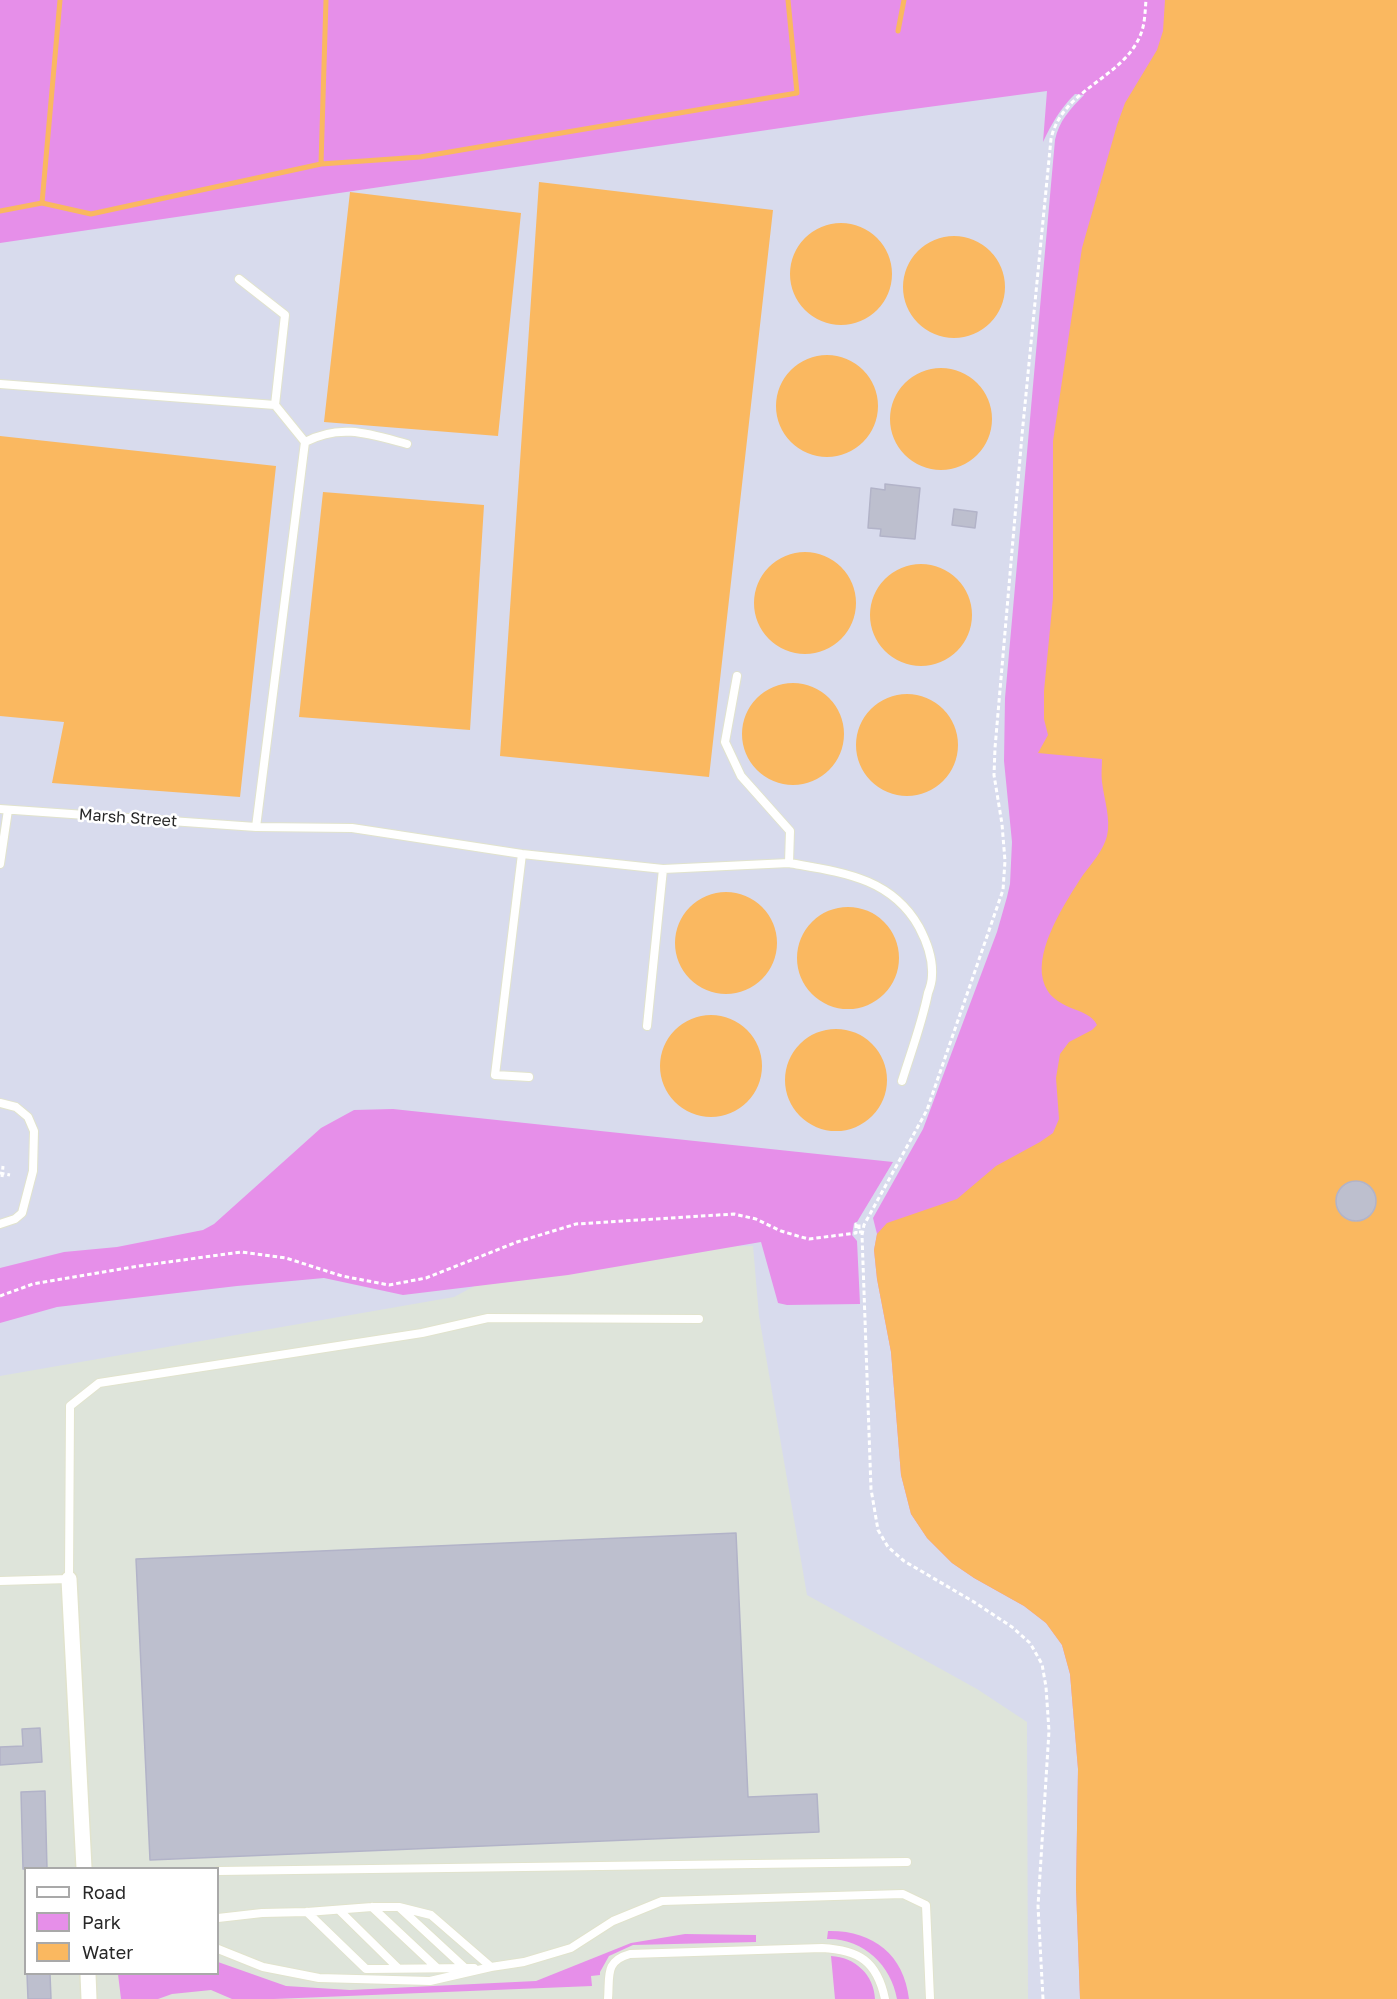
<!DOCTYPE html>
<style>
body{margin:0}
#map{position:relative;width:1397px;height:1999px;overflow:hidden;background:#d8dbed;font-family:"Golos Text",sans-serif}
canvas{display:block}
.legend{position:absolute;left:24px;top:1867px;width:195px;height:108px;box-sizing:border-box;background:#fff;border:2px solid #a9a9a9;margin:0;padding:8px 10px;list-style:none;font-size:18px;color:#282828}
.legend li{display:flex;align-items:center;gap:12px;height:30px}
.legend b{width:30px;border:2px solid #a9a9a9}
</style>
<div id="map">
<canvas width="1397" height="1999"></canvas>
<ul class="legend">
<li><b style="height:8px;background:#fff"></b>Road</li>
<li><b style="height:16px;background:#e68fe9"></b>Park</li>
<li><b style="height:16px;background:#fab860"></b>Water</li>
</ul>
</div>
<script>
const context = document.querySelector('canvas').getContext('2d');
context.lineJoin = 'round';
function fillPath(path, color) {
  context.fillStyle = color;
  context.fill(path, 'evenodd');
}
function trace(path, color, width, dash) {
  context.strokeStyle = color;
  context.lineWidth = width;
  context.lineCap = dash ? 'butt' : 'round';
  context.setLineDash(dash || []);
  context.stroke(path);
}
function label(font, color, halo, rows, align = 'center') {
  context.font = font + ' "Golos Text",sans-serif';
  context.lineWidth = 5;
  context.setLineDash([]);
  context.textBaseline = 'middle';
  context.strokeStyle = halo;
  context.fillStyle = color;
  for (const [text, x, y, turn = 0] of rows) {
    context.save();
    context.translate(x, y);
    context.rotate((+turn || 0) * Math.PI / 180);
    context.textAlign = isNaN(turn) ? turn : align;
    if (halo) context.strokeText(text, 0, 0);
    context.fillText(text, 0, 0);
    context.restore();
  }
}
fillPath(new Path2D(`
 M753 1246 759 1316 807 1595 977 1689 1027 1722 1028 1999H0V1376L454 1297 544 1249ZM26 1868H218V1974H26Z`), '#dee4da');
fillPath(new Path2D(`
 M0 0H1247L1080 1999 1076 1888 1078 1769 1070 1674 1062 1645 1046 1623 1024 1606 974 1578 952 1563 927 1538 911 1514 901 1475 891 1352 877 1279 874 1250 877 1234 873 1218 923 1129 997 932 1007 897 1010 884 1012 842 1004 761 1005 698 1055 140C1059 121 1070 109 1084 95L1075 94C1060 109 1052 123 1043 142L1047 91 869 115 0 243Z
 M393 1109 893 1162 857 1222 854 1223 852 1235 857 1241 860 1304 787 1305 778 1303 761 1242 568 1275 403 1295 324 1278 237 1286 57 1307 0 1323V1268L64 1252 117 1247 203 1230 214 1224 321 1128 354 1110Z
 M828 1931C872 1930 904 1954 909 1999H897C891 1965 863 1938 827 1939Z
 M685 1934 756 1935V1942L633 1945 609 1956 600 1972V1975L591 1976 592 1986 274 1999H232L211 1990 172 1994 158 1999H121L118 1974H218V1962L286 1986 350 1990 536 1981 631 1943Z
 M831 1956C855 1957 874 1975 875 1999H835Z`), '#e68fe9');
fillPath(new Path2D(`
 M1165 0H1397V1999H1080L1076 1888 1078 1769 1070 1674 1062 1645 1046 1623 1024 1606 974 1578 952 1563 927 1538 911 1514 901 1475 891 1352 877 1279 874 1250 877 1234 887 1223 957 1199 996 1166 1040 1142 1053 1133 1059 1119 1056 1078 1060 1054 1069 1042 1092 1030 1097 1025C1089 1006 1051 1012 1043 980 1035 948 1066 901 1083 875 1092 863 1103 851 1107 836 1111 819 1104 799 1102 782 1101 774 1102 766 1102 759L1038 753 1048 735 1044 719V691L1053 598V441L1082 248 1117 125 1125 103 1157 50 1163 31Z
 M539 182 773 210 709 777 500 756Z
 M350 192 521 213 498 436 324 422Z
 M790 274a51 51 0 1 1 102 0a51 51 0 1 1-102 0Z
 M903 287a51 51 0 1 1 102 0a51 51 0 1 1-102 0Z
 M776 406a51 51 0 1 1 102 0a51 51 0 1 1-102 0Z
 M890 419a51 51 0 1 1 102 0a51 51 0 1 1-102 0Z
 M0 436 276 466 240 797 52 783 64 722 0 716Z
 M323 492 484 505 470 730 299 717Z
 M754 603a51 51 0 1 1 102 0a51 51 0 1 1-102 0Z
 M870 615a51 51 0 1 1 102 0a51 51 0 1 1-102 0Z
 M742 734a51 51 0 1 1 102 0a51 51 0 1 1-102 0Z
 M856 745a51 51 0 1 1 102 0a51 51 0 1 1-102 0Z
 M675 943a51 51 0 1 1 102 0a51 51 0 1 1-102 0Z
 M797 958a51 51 0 1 1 102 0a51 51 0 1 1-102 0Z
 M660 1066a51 51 0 1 1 102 0a51 51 0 1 1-102 0Z
 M785 1080a51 51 0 1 1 102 0a51 51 0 1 1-102 0Z`), '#fab860');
trace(new Path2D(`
 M898 31 904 0
 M321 164 326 0
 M42 203 60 0
 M0 211 42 203 91 214 321 164 420 157 797 93 788 0`), '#fab860', 5);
const building = new Path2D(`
 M885 484 920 488 915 539 880 536 881 529 868 528 871 488 885 490Z
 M954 509 977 512 975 528 952 525Z
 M1336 1201a20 20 0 1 1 40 0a20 20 0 1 1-40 0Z
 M736 1533 748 1797 817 1794 819 1832 150 1860 136 1559Z
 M40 1728 42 1762 0 1765V1747L23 1746 22 1729Z
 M45 1791 47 1869H23L21 1792Z
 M27 1974H50L51 1999H28Z`);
fillPath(building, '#bdbfce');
trace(building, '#b2b3c8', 1.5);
const service = new Path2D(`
 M239 279 285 315 275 405
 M0 384 275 405 305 442 256 827
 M305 442C341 423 370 434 407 444
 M0 809 256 827 352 828 522 854 663 869 647 1026
 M522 854 495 1075 529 1077
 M789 863C840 872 891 877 919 927 927 942 933 958 932 975 932 981 930 988 928 993 922 1023 911 1052 902 1081
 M0 864 8 810
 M663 869 789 863 790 831 741 776 725 742 737 676
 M0 1103 16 1107 28 1117 34 1131 33 1171 22 1213 15 1219 0 1224
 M0 1581 69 1579 70 1406 99 1383 422 1333 488 1318 699 1319
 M218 1871 907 1862
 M372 1907 437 1968
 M400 1908 465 1968
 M339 1910 398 1968
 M307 1912 366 1969 474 1968
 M218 1918 262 1913 307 1912 372 1907H399L431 1915 491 1967
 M218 1949 263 1967 319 1978 430 1981 491 1967 524 1962 571 1948 613 1921 662 1901 903 1894 926 1905 930 1999
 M608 1999C610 1977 604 1961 630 1954L822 1948C859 1950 877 1961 885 1999`);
const minor = new Path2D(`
 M69 1579 84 1868
 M88 1974 89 1999`);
trace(service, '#e1e3cd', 10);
trace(minor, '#e1e3cd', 18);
trace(new Path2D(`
 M0 1173 10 1175
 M2 1177 3 1166
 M0 1296 33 1284 139 1266 241 1252 286 1258 342 1276 389 1285 426 1278 517 1242 576 1224 734 1214 756 1219 781 1231 801 1237 809 1239 856 1233V1224H859V1232H862
 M1043 1999 1038 1906 1049 1731 1046 1687 1042 1664 1030 1643 1012 1627 974 1602 904 1561 888 1547 878 1530 871 1489 862 1235 864 1225 927 1110 1003 890 1005 861 1002 824 994 775 995 748 1022 435 1051 139C1062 89 1122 79 1140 36 1145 25 1145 12 1146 0`), '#fff', 3, [4.5, 3]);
trace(service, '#fff', 8);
trace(minor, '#fff', 15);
label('16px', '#282828', '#fff', [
 ["Marsh Street",128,818,4]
]);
</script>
